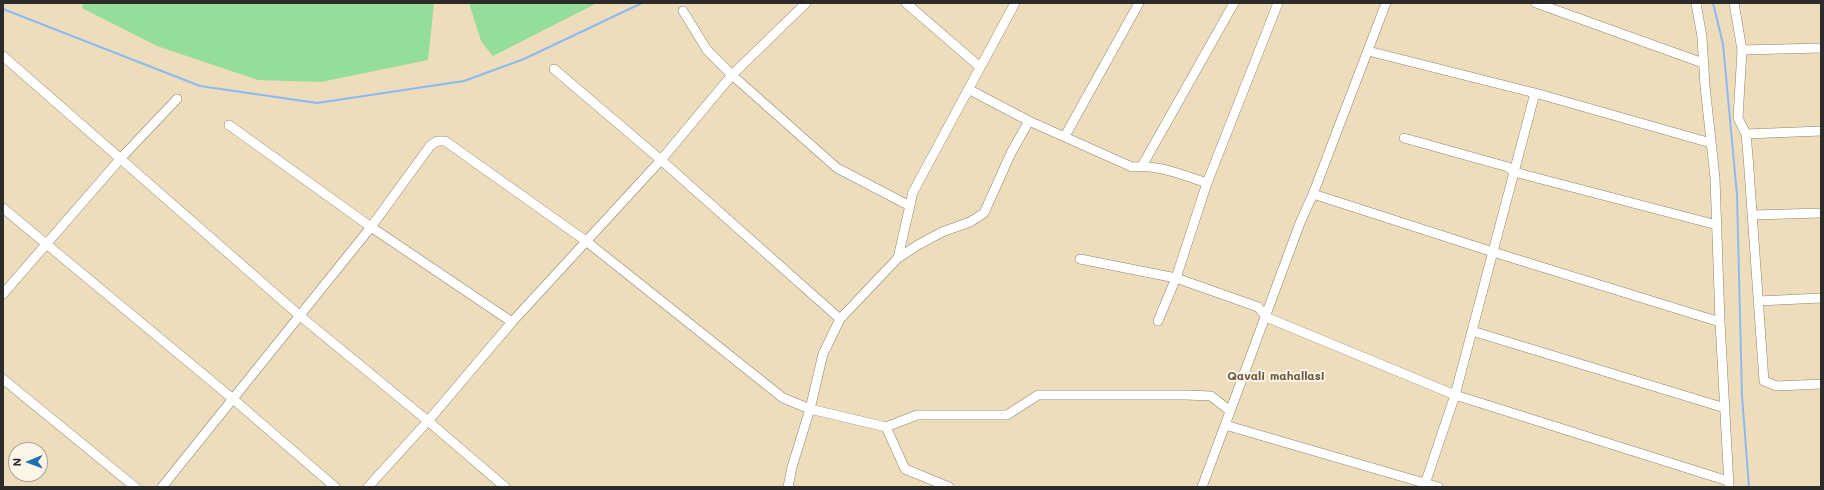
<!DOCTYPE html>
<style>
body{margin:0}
#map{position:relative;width:1824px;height:490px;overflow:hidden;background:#edb;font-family:Mali,sans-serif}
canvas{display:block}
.frame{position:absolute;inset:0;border:4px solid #2b2b2b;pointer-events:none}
.north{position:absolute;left:8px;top:442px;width:40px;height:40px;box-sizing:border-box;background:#fcf5e5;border:1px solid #a8a49b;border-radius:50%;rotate:269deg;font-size:11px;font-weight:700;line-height:16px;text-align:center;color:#2b2b2b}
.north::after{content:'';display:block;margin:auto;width:14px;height:18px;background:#1f6fb2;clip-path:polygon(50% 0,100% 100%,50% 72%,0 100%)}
</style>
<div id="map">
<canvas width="1824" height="490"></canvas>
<div class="frame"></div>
<div class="north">N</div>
</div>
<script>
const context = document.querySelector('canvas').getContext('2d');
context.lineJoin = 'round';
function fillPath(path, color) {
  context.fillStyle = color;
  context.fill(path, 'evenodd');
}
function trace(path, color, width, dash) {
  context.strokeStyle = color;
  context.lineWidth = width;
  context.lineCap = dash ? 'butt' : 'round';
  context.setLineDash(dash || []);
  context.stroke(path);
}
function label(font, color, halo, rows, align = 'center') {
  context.font = font + ' Mali,sans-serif';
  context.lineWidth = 4;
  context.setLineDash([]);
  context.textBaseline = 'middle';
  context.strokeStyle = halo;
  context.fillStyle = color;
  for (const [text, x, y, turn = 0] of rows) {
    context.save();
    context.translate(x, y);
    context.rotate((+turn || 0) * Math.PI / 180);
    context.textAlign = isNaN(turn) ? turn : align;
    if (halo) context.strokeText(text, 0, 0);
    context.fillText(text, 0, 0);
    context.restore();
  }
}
fillPath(new Path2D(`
 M83 3H434L428 60 321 82 258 80 157 46 82 8Z
 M469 3H597L493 56 481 41Z`), '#94de99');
trace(new Path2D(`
 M1713 3 1723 44 1737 195 1742 396 1749 487
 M3 9 200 86 317 103 464 81 524 59 642 3`), '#8abaf6', 2);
const minor = new Path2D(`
 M906 3 980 67
 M1536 3 1703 63
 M1696 3 1702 37 1705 86 1715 178 1720 322 1729 486
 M1734 3 1742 50 1738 118 1746 134 1748 156 1764 381 1777 386 1821 384
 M683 11 707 50 732 75 837 168 910 206
 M1742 50 1821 48
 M1368 51 1535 93 1711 143
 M3 56 299 315 428 421 505 487
 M554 69 661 160 840 319
 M968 89 1029 121 1132 167C1158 164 1182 175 1207 183
 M229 125 371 227 512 322
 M1746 134 1821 131
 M1065 136 1139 3
 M1404 138 1508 167 1514 172 1717 225
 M1142 166 1234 3
 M1313 194 1493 252 1720 322
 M3 208 233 399 335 487
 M1753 215 1821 213
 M898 258 918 245 942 232 970 222 984 213 1011 153 1029 121
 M1080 259 1176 278 1258 307 1266 317 1455 395 1728 481
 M3 294 121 158 177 99
 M1758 301 1821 298
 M1158 321 1176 278 1207 183 1278 3
 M1472 331 1725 408
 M3 379 135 487
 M1225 425 1438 487
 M886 427 905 469 949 487
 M162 487 371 227 430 146 437 141H445L586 241 783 398 810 409 886 427 917 415H1007L1038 395H1185L1211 396 1230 411
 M368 487 428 421 512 322 661 160 732 75 806 3
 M788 487 792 467 810 409 823 354 840 319 898 258 913 192 1015 3
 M1202 487 1300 223 1313 194 1386 3
 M1424 487 1455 395 1535 93`);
trace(minor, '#8c8473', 10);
trace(minor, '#fff', 9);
label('bold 12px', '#675845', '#fcf5e5', [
 ["Qavali mahallasi",1276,376]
]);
</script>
